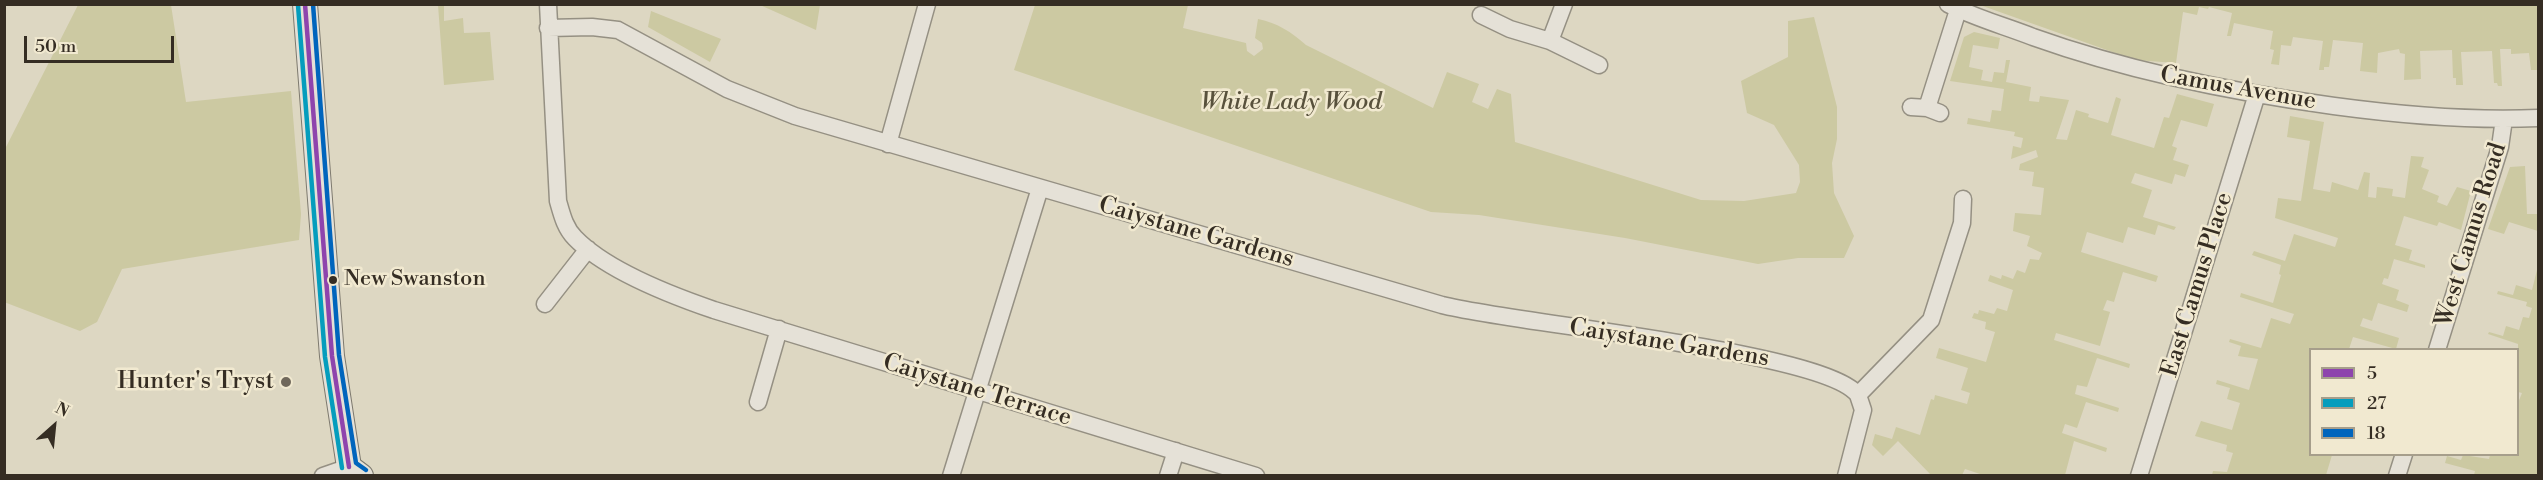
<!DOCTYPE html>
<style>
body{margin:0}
#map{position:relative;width:2543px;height:480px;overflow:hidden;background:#ddd7c2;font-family:"Libre Bodoni",serif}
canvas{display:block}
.frame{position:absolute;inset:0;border:6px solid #352d23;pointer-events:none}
.legend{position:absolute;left:2309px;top:348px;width:210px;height:108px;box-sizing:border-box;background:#f1e9d0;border:2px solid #a69e8b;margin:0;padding:8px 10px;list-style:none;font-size:18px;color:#352d23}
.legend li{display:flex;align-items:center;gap:12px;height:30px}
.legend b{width:30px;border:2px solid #a69e8b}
.north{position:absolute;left:24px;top:396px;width:60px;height:60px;-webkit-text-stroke:4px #f1e9d0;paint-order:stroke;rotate:27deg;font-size:16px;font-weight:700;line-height:24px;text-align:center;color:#352d23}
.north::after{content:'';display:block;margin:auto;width:21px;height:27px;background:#352d23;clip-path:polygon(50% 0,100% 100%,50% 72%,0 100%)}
.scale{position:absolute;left:24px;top:36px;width:150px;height:27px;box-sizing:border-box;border:3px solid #352d23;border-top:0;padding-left:8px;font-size:18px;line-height:21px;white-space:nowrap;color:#352d23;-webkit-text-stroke:4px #f1e9d0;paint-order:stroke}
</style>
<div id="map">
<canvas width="2543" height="480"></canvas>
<div class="frame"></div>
<ul class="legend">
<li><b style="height:8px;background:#8e44ad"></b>5</li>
<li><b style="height:8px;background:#059dbd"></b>27</li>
<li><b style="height:8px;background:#0065bd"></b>18</li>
</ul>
<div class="north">N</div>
<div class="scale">50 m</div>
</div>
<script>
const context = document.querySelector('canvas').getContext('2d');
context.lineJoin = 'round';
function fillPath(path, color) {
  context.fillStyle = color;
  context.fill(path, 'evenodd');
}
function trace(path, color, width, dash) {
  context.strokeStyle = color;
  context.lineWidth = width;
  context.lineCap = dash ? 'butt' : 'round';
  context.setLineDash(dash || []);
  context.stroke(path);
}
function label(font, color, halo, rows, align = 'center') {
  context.font = font + ' "Libre Bodoni",serif';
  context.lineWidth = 5;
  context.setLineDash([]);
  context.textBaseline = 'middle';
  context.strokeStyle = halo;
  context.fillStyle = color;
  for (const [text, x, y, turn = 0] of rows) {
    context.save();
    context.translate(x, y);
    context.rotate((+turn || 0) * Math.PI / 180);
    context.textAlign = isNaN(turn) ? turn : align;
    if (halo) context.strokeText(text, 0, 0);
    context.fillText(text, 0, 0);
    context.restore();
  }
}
fillPath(new Path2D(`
 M78 5H171L186 102 291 91 301 214 299 240 122 269 97 322 80 331 4 302 5 149Z
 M438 5H444V21L463 18 464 33 490 32 494 80 444 85Z
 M760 5H820L816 30Z
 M1035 5H1188L1183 28 1246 43 1247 51 1254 56 1263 49 1262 43 1255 38 1258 19C1278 23 1291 32 1306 45L1433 108 1447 72 1479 84 1472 102 1488 109 1497 89 1511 94 1515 142 1701 200 1744 201 1796 193 1800 182 1799 165 1774 125 1747 113 1741 81 1788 57V21L1814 17 1837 107V139L1832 163 1834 193 1854 236 1844 258H1798L1758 264 1625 238 1479 215 1431 212 1014 70Z
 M1980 5H2538V63L2537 70H2531L2529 53 2511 54V49H2500L2502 86H2498L2497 83H2494L2492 51 2461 52 2463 85H2456V78H2453L2452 50 2420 51 2421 79 2404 80 2405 54 2400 53 2399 49 2378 53 2377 73 2360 71 2363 43 2333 40 2329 67H2324V70H2319L2323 41 2293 37 2291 46 2281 45 2279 65 2271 64 2274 50 2270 49 2273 31 2234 23 2231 36H2227L2232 13 2209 7 2208 9 2199 7 2197 15 2183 12 2176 63 2135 60Z
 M651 11 721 39 710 62 648 27Z
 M1974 32 2000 38 1998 49 1973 45 1969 67 1983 70 1981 80 1992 82 1994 72 2004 73 2006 60H2010L2006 82 2031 87 2029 101 2039 102 2040 96 2069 100 2056 139 2067 140 2076 110 2089 114 2088 117 2108 123 2116 97 2121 99 2111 135 2154 148 2164 117 2169 118 2177 94 2214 104 2207 127 2181 120 2172 146 2177 148 2173 160 2189 165 2185 177 2175 174 2172 184 2135 173 2131 183 2152 190 2143 217 2176 227 2174 230 2158 225 2155 235 2128 227 2123 243 2087 232 2081 252 2158 276 2156 282 2123 272 2114 302 2107 300 2103 310 2110 312 2100 346 2056 333 2054 340 2130 364 2129 368 2097 358 2087 387 2077 385 2075 394 2119 408 2118 412 2086 402 2077 428 2065 424 2062 433 2107 448 2106 452 2074 441 2065 475H1983L1965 469 1962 475H1931L1898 441 1883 456 1872 445 1875 434 1892 439 1896 427 1920 435 1931 399 1934 400 1935 395 1967 404 1970 393 1961 390 1968 368 1936 358 1939 348 1986 362 1995 332 1985 329 1986 322 1972 318 1974 313 1978 314 1979 310 1994 314 1997 308 2007 311 2013 290 1988 281 1990 275 2001 279 2002 275 2013 279 2017 270 2025 273 2030 259 2039 260 2042 253 2027 246 2030 236 2013 231 2015 213 2041 215 2044 188 2032 186 2034 172 2019 170 2020 164 2038 157 2036 150 2011 159 2013 146 2021 148 2023 138 2014 136 2015 132 1967 124 1968 118 1990 122 1992 110 2001 111 2004 89 1950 81 1964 37Z
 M2290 116 2324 122 2313 189 2330 192 2332 182 2358 190 2364 172 2370 173 2368 197 2376 198 2377 187 2393 189 2392 196 2405 198 2411 156 2424 157 2421 167 2429 170 2422 189 2439 196 2437 202 2447 206 2457 187 2471 191 2461 230 2439 222 2437 226 2404 216 2395 245 2412 250 2409 260 2425 265V268L2394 259 2388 279 2384 278 2382 284 2399 290 2396 300 2409 305 2407 312 2378 303 2372 321 2363 318 2360 326 2399 338 2396 349 2353 337 2349 349 2310 350V454L2342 456 2332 455 2326 475H2212L2213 471 2227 472 2233 453 2226 451 2227 445 2195 436 2201 421 2232 430 2240 403 2227 399 2230 388 2216 384 2217 380 2249 390 2258 359 2238 356 2241 346 2229 342 2230 339 2261 348 2271 318 2290 324 2294 314 2240 297 2241 293 2273 303 2281 275 2279 274 2281 265 2252 255 2254 251 2285 261 2294 234 2335 247 2338 238 2275 218 2278 198 2301 201 2310 141 2287 137Z
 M2525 166 2527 214H2538V231L2509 222 2504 234 2488 229 2510 167Z
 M2538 266V475H2474L2475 471 2445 463 2447 456 2461 460 2463 455 2489 459 2490 455 2518 454V403L2522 393 2518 392V344L2488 334 2489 332 2503 336 2506 326 2519 330 2523 317 2529 318 2532 308 2526 306 2527 302 2497 294 2498 291 2513 295 2516 285 2532 290Z`), '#ccc9a2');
const minor = new Path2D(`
 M548 4 558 201C562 215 565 228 575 238 606 270 673 296 714 310L1256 476
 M1948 4C1975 18 2005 26 2033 37 2131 72 2231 92 2334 106 2401 115 2471 121 2538 118
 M1481 15 1510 29 1550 41 1599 65
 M548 28 592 27 618 30 727 89 795 116 1442 305C1515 324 1825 351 1858 395
 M1550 41 1564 4
 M1911 107 1927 108
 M1940 113 1927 108 1958 10
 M888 144 927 4
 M545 304 588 249
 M2437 350 2500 147 2504 119
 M758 402 779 329
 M323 476 349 467
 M951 476 1040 188
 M1168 476 1176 451
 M1846 476 1863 410 1858 395 1931 320 1962 223 1963 199
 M2139 476 2257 94
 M2397 476 2404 454`);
const secondary = new Path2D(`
 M305 4 332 356 349 467 361 476`);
trace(minor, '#959083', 19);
trace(secondary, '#7d796e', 26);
trace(minor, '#e5e1d7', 16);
trace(secondary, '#e5e1d7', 24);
trace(new Path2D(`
 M305 4 332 356 349 467`), '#8e44ad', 4.5);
trace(new Path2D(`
 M298 5 325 357 342 468`), '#059dbd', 4.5);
trace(new Path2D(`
 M313 4 339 355 356 463 366 470`), '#0065bd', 4.5);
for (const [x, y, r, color] of [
 [333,280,5,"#352d23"],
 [286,382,6,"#70685b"]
]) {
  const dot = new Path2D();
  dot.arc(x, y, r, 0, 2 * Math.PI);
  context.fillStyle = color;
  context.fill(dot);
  trace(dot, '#f1e9d0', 2);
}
label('22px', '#352d23', '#f1e9d0', [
 ["New Swanston",344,280]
], 'left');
label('24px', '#352d23', '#f1e9d0', [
 ["Camus Avenue",2238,89,10],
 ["Caiystane Gardens",1196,233,16],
 ["West Camus Road",2472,235,-73],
 ["East Camus Place",2198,285,-73],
 ["Caiystane Gardens",1669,344,9],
 ["Caiystane Terrace",977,391,17]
]);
label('italic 24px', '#58513c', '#f1e9d0', [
 ["White Lady Wood",1291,103]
]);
label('24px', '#352d23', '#f1e9d0', [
 ["Hunter's Tryst",274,382]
], 'right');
</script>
